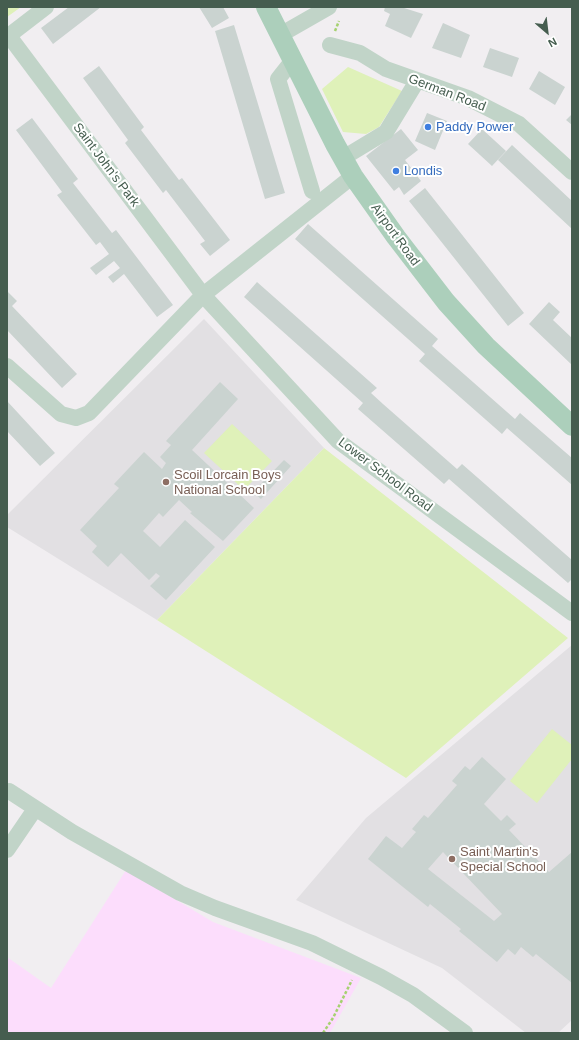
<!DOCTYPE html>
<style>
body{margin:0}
#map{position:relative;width:579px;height:1040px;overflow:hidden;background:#f1eef1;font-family:Helvetica,sans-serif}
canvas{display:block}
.frame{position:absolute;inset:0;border:8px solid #455d4f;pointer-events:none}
.north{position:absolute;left:527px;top:12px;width:40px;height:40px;-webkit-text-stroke:3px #fff;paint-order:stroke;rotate:152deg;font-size:11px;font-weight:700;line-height:16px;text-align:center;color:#455d4f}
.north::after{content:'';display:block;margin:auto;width:14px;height:18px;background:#455d4f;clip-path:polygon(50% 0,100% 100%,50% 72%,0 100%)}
</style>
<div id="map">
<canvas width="579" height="1040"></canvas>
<div class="frame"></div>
<div class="north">N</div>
</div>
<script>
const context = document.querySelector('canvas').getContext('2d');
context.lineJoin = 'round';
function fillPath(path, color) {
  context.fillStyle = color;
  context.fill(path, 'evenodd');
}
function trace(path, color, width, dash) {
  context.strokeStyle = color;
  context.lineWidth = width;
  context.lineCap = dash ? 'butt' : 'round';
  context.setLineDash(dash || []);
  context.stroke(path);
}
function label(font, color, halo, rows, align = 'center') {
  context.font = font + ' Helvetica,sans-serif';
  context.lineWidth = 4;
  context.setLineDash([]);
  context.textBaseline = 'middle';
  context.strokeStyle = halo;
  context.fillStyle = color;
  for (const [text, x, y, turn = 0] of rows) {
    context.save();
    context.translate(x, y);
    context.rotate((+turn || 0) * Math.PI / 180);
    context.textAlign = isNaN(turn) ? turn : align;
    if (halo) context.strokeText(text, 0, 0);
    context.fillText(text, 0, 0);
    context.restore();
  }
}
fillPath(new Path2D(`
 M204 319 324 448 157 620 7 527V515Z
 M572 645V1020L558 1033H526L442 968 296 900 366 818Z`), '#e2e0e3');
fillPath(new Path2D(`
 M126 870 213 922 361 978 330 1033H7V957L51 988Z`), '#fcddfc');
fillPath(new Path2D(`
 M7 7H21L7 17Z
 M348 67 402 91 379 127 366 134 343 132 322 89Z
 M232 424 272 461 244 490 204 453Z
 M324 448 568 638 406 778 157 620Z
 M552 729 572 745V759L537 803 510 781Z`), '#dff1b9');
fillPath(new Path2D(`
 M69 7H101L53 44 41 28Z
 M199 7H223L229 18 212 28Z
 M385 7H401L423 14 411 38 385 26 390 14 384 11Z
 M443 23 470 35 461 58 432 48Z
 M234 25 285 193 265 199 215 31Z
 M490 48 519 58 512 77 483 67Z
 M99 66 144 127 141 130 179 180 182 178 230 240 210 256 200 244 205 241 166 190 163 193 125 143 128 140 83 78Z
 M539 71 565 87 555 105 529 89Z
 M427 113 447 121 435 150 415 141Z
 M572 114V125L566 120Z
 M32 118 78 179 73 183 112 233 116 230 173 305 157 317 124 274 113 283 108 277 120 268 114 261 96 275 90 268 109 254 100 242 96 245 57 195 62 192 16 130Z
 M401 129 418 150 405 160 421 181 404 195 399 187 394 191 366 156Z
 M482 129 506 151 492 166 468 144Z
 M512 145 572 201V229L498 160Z
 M425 188 524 313 508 326 409 201Z
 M308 224 438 339 432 346 515 419 520 413 572 458V485L507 428 502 434 419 361 425 354 295 239Z
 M257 282 377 388 371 393 383 404 457 469 462 464 572 560V579L568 583 449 479 444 484 358 409 363 403 244 297Z
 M7 291 17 301 12 306 77 374 62 388 7 330Z
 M549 302 560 312 553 320 572 338V365L529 324Z
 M220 382 238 399 192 450 254 508 223 541 190 513 192 512 179 500 163 517 159 513 143 531 160 547 185 520 215 547 166 600 150 586 160 576 156 573 149 580 121 553 108 567 92 552 97 546 80 530 119 488 114 484 144 452 162 469 166 463 160 457 171 445 166 441Z
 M7 401 55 453 40 466 7 431Z
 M284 460 291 466 261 499 253 492Z
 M482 757 506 779 484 804 501 821 507 815 516 824 509 830 549 872 572 852V983L536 954 533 957 521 947 515 955 508 949 497 962 459 931 461 929 430 904 428 907 368 859 386 836 402 848 416 832 412 829 424 815 428 818 457 785 452 781 465 766 470 770ZM443 852 502 914 494 921 428 869Z`), '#cad3d0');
trace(new Path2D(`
 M335 31 339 21
 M323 1033 333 1018 352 980`), '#a6d170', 2.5, [3, 2]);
trace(new Path2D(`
 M280 35 329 7
 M9 36 203 295 338 441 572 613
 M7 37 46 7
 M330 45 360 53 386 69 468 98 519 124 572 172
 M293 60 278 79 312 191
 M343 158 386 132 417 81
 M7 366 61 414 76 418 89 413 203 295 353 176
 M9 791 72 832 180 893 215 908 312 943 381 977 413 995 465 1033
 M7 850 35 809`), '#c1d4c8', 16);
trace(new Path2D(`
 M266 7 335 144 353 176 396 237 446 302 486 346 572 426`), '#accfbb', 20);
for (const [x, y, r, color] of [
 [428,127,4,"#3f7fe0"],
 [396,171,4,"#3f7fe0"],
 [166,482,4,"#8d6e63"],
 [452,859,4,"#8d6e63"]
]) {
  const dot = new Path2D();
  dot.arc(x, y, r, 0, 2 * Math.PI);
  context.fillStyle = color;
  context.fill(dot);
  trace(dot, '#fff', 1.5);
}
label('13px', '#455d4f', '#fff', [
 ["German Road",447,93,21],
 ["Saint John's Park",106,165,53],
 ["Airport Road",395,235,54],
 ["Lower School Road",385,475,37]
]);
label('13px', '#366cbe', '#fff', [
 ["Paddy Power",436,127],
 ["Londis",404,171]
], 'left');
label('13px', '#785e54', '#fff', [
 ["Scoil Lorcain Boys",174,475],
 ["National School",174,490],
 ["Saint Martin's",460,852],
 ["Special School",460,867]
], 'left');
</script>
